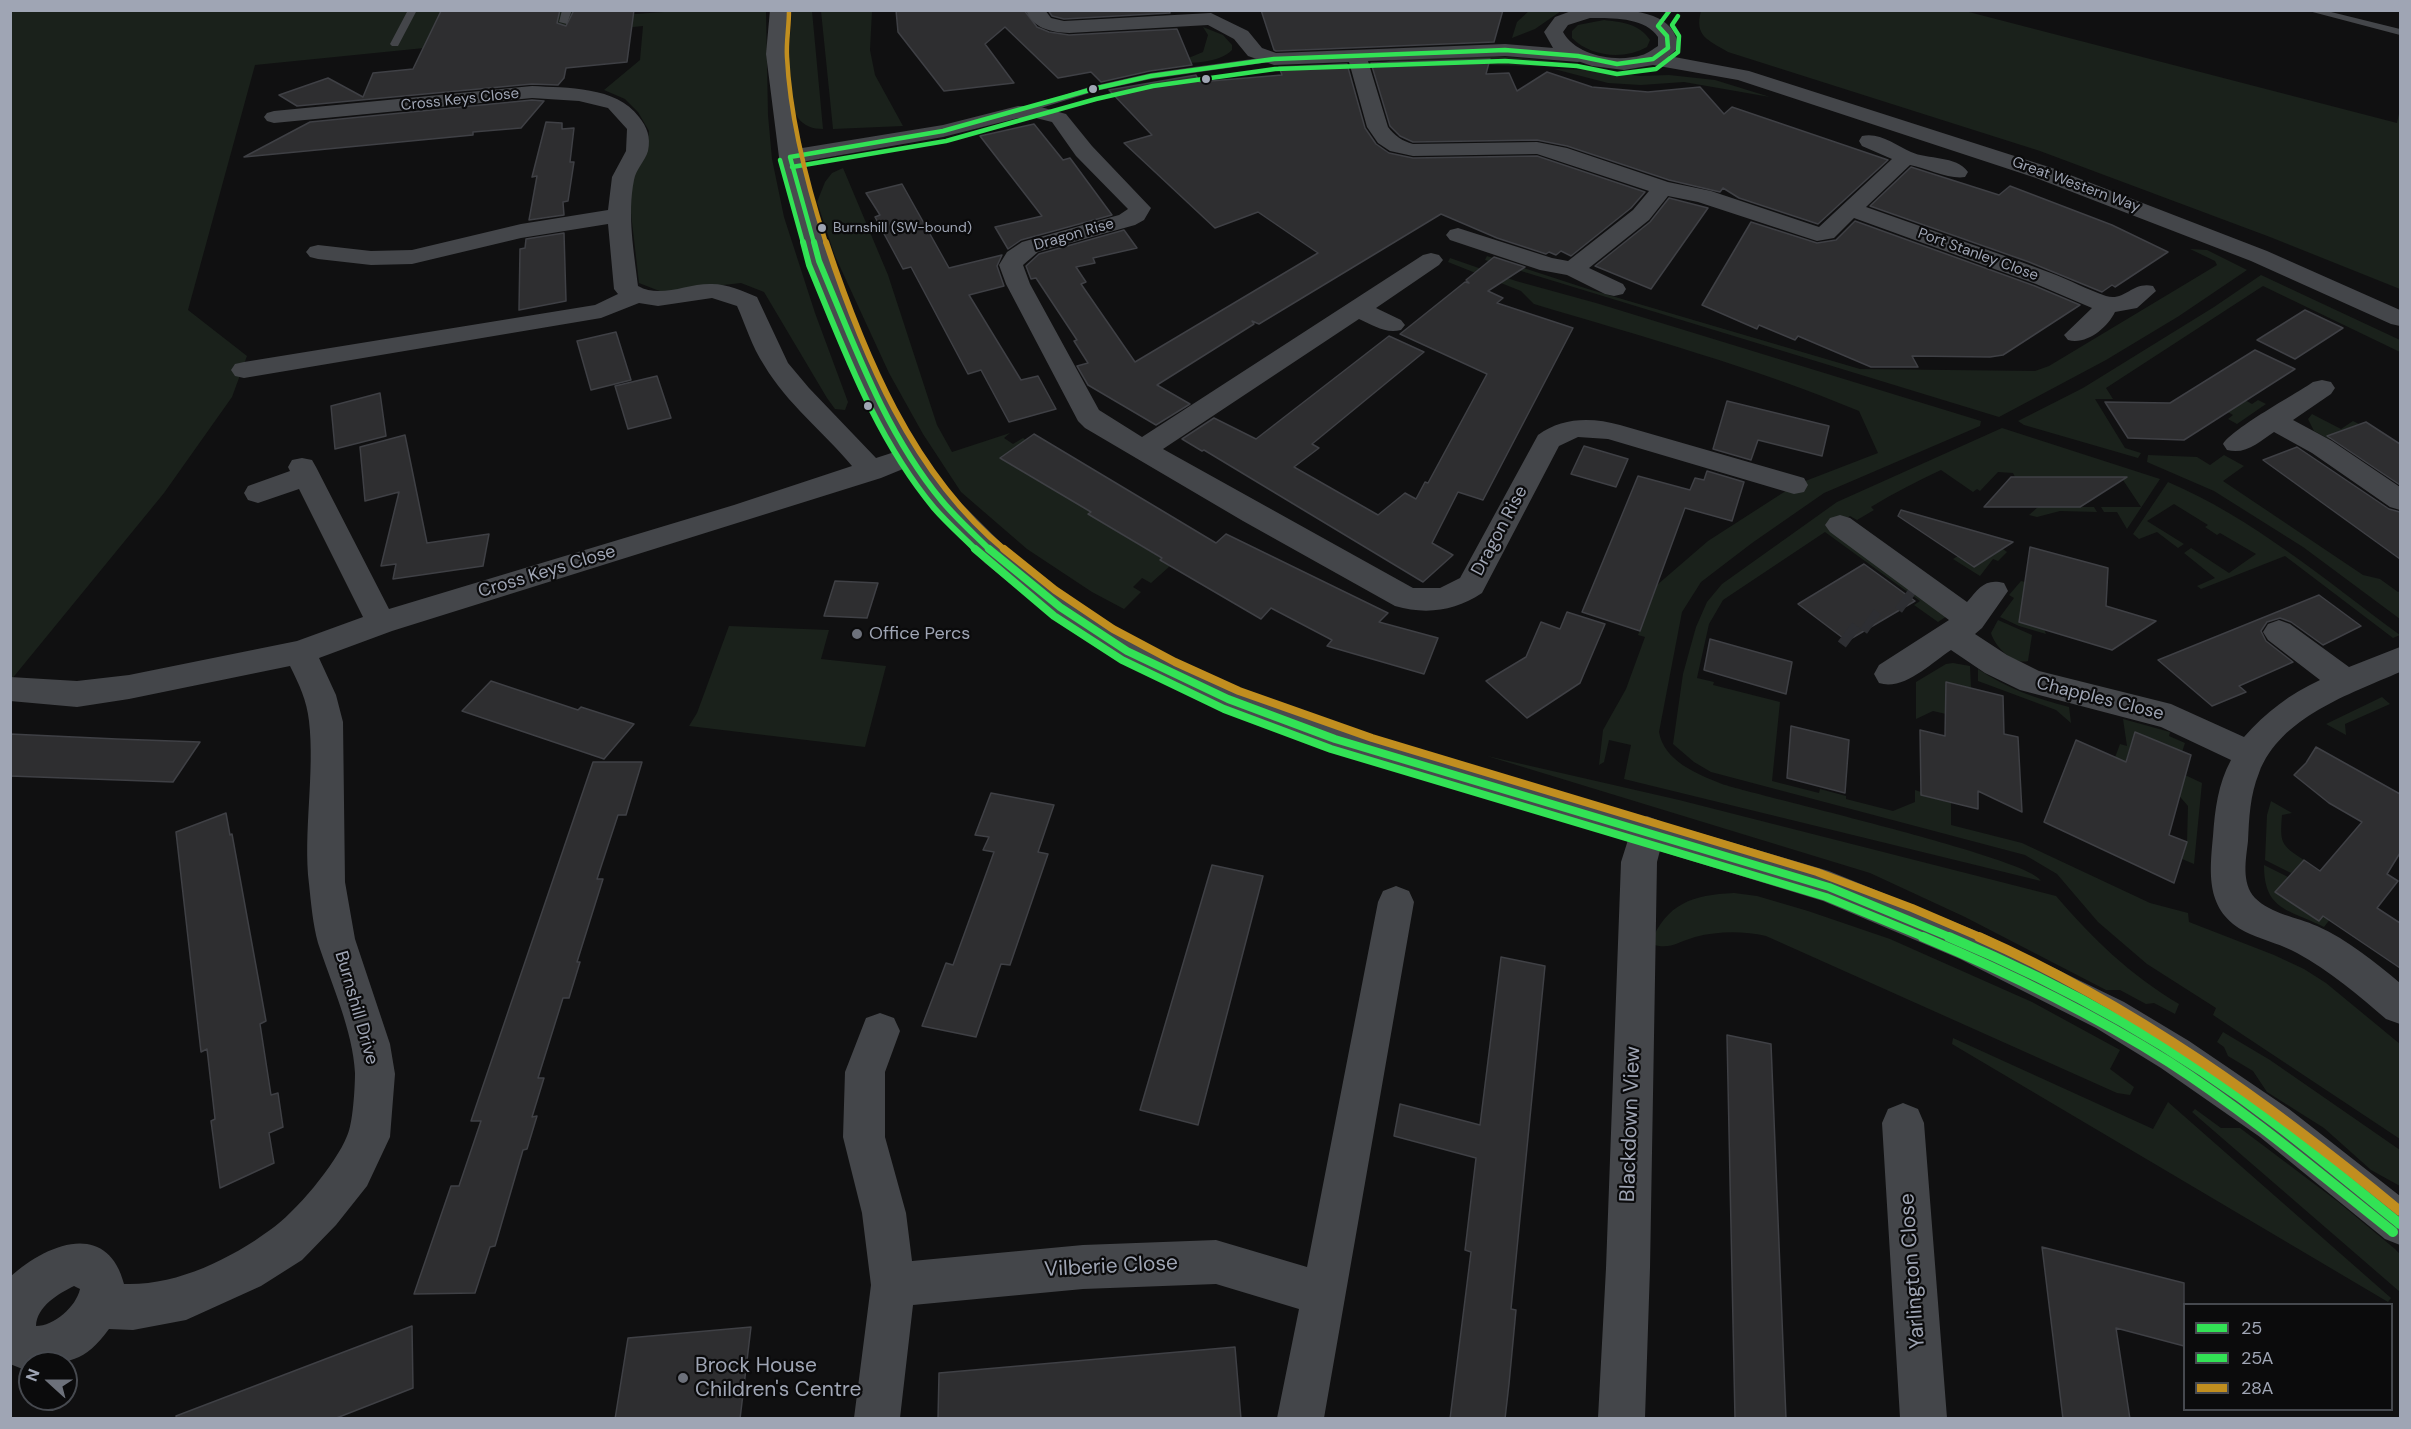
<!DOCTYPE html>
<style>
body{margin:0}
#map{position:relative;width:2411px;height:1429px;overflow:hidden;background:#101011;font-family:"DM Sans",sans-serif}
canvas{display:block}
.frame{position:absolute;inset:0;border:12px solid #9fa5b4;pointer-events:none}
.legend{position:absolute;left:2183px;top:1303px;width:210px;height:108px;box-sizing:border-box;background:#0b0b0c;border:2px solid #46494f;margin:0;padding:8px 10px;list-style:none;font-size:18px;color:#9fa5b4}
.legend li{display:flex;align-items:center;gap:12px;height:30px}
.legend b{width:30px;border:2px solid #46494f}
.north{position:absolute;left:18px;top:1351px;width:60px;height:60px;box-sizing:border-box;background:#0b0b0c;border:2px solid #46494f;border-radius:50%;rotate:291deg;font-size:16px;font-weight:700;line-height:24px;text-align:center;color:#9fa5b4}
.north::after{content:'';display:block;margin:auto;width:21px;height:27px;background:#6d717b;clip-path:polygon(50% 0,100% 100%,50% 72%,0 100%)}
</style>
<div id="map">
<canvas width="2411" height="1429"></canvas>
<div class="frame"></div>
<ul class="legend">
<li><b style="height:8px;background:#32e255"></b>25</li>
<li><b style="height:8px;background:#32e255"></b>25A</li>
<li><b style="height:8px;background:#c18e1f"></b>28A</li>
</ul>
<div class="north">N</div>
</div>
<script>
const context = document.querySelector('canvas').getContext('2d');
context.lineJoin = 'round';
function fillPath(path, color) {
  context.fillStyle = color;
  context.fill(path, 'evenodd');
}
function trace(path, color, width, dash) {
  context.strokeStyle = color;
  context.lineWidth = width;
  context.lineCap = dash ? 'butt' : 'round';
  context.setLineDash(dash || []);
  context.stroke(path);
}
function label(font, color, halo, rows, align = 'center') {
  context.font = font + ' "DM Sans",sans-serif';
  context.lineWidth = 4.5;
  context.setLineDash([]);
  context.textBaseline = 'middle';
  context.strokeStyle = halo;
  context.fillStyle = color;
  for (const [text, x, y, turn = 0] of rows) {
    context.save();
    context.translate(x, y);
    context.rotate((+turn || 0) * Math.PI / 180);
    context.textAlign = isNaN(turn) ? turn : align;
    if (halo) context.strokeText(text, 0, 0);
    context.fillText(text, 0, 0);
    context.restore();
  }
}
fillPath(new Path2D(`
 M693 10 766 11 768 115 772 159 784 217 815 313 848 402 845 410 835 409 827 398 764 292 741 283 662 292 639 283 629 196 634 176 647 148 649 131 638 112 625 99 604 90 640 60 643 26 255 65 188 310 247 356 232 397 164 493 11 680V11H592L591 17Z
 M1530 10 1561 11 1535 29 1512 38 1517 22Z
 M792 11H812L823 129C813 129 804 126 798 118 784 97 790 35 792 11Z
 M821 11H872L870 50 875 75 903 126 833 129Z
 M1701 11H1965L2397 123 2400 109V289L2270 237 2040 151 1728 52C1708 40 1694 36 1701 11Z
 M1604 20C1622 22 1640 24 1650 40L1647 47C1624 60 1591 57 1572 38V31L1578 25Z
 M1203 27 1223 35 1232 45V50C1218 64 1193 62 1174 64L1203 52 1208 35Z
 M1494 56 1565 62 1589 67 1384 63 1393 59Z
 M1554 69 1590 70 1640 76 1669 75 1715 80 1770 97 1684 82 1641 85 1608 83Z
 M843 168 888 275 937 425 952 452 1010 433 1004 438 1013 444 1023 438 1026 440 1001 458 1120 489 1088 514 1161 558 1170 566 1151 583 1142 578 1133 587 1141 592 1124 609 1092 592 1027 549 961 492 923 434 889 373 835 256 817 202 825 182 832 173Z
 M2190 249 2207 250 2247 270 2179 316 2106 360 1999 417 1485 260 1487 256 1588 289 1860 369 2035 371 2049 366 2217 265 2215 261Z
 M1450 258 1516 281 1596 303 1981 421 1980 426 1824 493 1752 543 1701 582 1682 612 1659 732C1664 761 1697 774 1722 784 1762 797 2033 859 2041 881L1624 779 1631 745 1609 740 1604 762 1599 765 1603 730 1626 689 1645 637 1638 635 1657 585 1708 541 1795 485 1878 453 1859 411C1753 367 1644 337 1534 304L1521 291 1448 262Z
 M2261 275 2400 340V352L2263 286 2106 388 2113 399H2095L2125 448 2141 453 2138 458 2024 425 2018 421 2083 388 2214 307Z
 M2245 400 2252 404 2258 400 2266 404 2237 424 2228 419 2233 415 2228 412Z
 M2312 414 2341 429 2353 421 2359 424 2337 432 2340 436 2329 439 2314 431 2308 419Z
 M2002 428 2160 479 2127 529 2117 512H2104L2101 507H2141L2121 477H2086L2075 480 2073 477H2038L2017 481 2013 473 1998 472 1980 491 1977 489 1973 492 1941 470C1917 481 1894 493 1871 507L1874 510 1857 520 1850 516 1829 530 1950 614 1938 622 1914 605 1920 601 1825 532 1723 600 1709 624 1697 678 1714 682 1713 685 1780 702 1772 781 1819 793 1820 789 1846 796V799L1893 811 1915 802V790L1921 792V795L1951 803V825L2022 843 2150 903 2188 913 2189 922 2274 955 2304 969 2326 983 2400 1044V1139L2213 1015 2216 1008 2147 964 2098 922 2057 874 2025 855 1711 772 1694 762 1673 744 1683 674 1696 627 1707 602 1722 584 1837 502Z
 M2148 455 2197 457 2210 465 2224 455 2244 466 2223 481 2363 575 2380 579 2398 592 2400 591V619L2303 547 2214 491 2147 462Z
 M2168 482C2251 517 2328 582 2400 635L2393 638 2285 556 2201 589 2197 586 2215 578 2184 553 2191 548 2229 573 2256 554 2220 533 2217 535 2205 527 2208 525 2174 504 2147 521 2184 544 2178 548 2157 532 2139 539 2133 534Z
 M2053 504 2055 507H2094L2097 512 2060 511 2037 517 2029 515 2038 507Z
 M2003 549 2007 552 1998 561 1993 559 1980 576 1953 559 1958 556 1974 567Z
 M2021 581 2025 582 2046 634 2019 626 2000 617 2014 598 2009 595Z
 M1998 620 2032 635 2028 661C2013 665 1995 647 1991 633Z
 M729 626 829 630 821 659 886 666 865 747 689 726 697 713Z
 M1953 663 1970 666 1971 688 1946 682V714L1933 711 1916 719V682L1946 664Z
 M1978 669C2006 688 2037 699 2069 707L2071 723 2056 710 1978 681Z
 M2382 697 2390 704 2345 724 2346 735 2326 724Z
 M2123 719 2170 732 2169 736 2185 743 2182 752 2135 732 2125 763 2185 775 2202 783 2194 864 2182 859 2187 842 2188 806 2175 791 2113 763 2120 744 2127 746Z
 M1487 756 1679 800 2056 896C2092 938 2130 975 2179 1004L2175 1014 2154 1003 2146 1004 2120 990H2106L1965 917 1870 873Z
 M2271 801 2292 813 2282 815C2280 842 2280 845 2304 860L2291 873 2265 860 2267 815Z
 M2264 865 2288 877 2275 892 2318 921 2346 888 2352 891 2324 927C2289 909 2264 911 2264 865Z
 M1734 893 1757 896 1808 911 1890 939 2032 1002 2120 1050 2110 1069 2134 1087 2130 1095 2117 1093 1766 936C1743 931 1719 931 1695 937 1675 943 1671 950 1650 944 1667 903 1692 895 1734 893Z
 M2223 1032 2270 1060 2400 1150V1186L2371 1170 2324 1128 2267 1092 2253 1071 2228 1056 2224 1047 2217 1042Z
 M1953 1038 2153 1129 2168 1102 2391 1298 2388 1302 1952 1044Z
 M2195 1109 2221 1128H2240L2337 1201 2395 1249 2400 1254V1292L2192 1112Z`), '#1a211b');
const building = new Path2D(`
 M560 10 557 23 566 26 574 10H634L627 62 566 68 564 78 558 85 532 84 297 106 279 95 328 78 363 97 373 73 413 69 441 11Z
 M896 10H1024L1037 27 1049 32 1069 35 1177 29 1192 65 1150 71 1101 82 1091 72 1058 78 1005 27 985 44 1014 83 944 91 898 32Z
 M1048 10H1169L1170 13 1064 19 1052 16Z
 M1261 10H1503L1494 42 1276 51 1274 50Z
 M1490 59 1486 74 1509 73 1517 91 1547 72 1592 87 1648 92 1700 87 1724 114 1732 107 1888 160 1818 224 1739 198 1723 188 1720 192 1669 180 1567 146 1537 140 1413 142 1400 136 1390 126 1371 63Z
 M1347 64 1365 128 1376 144 1389 153 1413 158 1537 156 1645 192 1631 208 1571 256 1561 251 1556 255 1549 252 1546 254 1497 238 1441 214 1259 324 1252 321 1254 324 1157 385 1190 404 1156 425 1088 385 1077 366 1088 363 1074 341 1077 340 1036 278 1031 279 1026 266 1039 254 1124 230 1137 248 1093 258 1095 263 1076 267 1086 282 1081 284 1135 362 1318 253 1258 212 1215 228 1124 143 1152 135 1109 90 1196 75 1199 82 1282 75 1279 67Z
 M532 100 544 101 521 128 473 132V135L244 157 310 122Z
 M546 122 562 123V129L574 128 570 162H574L568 201 563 202 564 215 529 220 537 176 532 177Z
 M1034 124 1063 160 1070 158 1112 215 1021 240 1008 249 995 227 1042 216 980 136Z
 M1911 167 1999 195 2010 186 2112 225 2168 252 2115 287 2112 285 2102 292 2029 262 1870 206Z
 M902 184 949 268 1002 255 997 266 1004 286 969 295 1021 380 1038 376 1056 409 1009 422 981 370 968 374 911 267 903 269 875 217 880 215 866 193Z
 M1669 198 1708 208 1651 289 1595 266 1650 222Z
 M1855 221 2035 286 2080 305 2003 355 1990 357 1912 356 1918 367H1871L1798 336 1795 340 1759 325 1757 329 1702 305 1751 222 1817 243 1836 240Z
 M564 233 566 301 519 310 520 249 525 248 526 239Z
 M1494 257 1525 267 1488 291 1503 298 1497 303 1573 328 1483 500 1458 492 1432 543 1453 555 1423 582 1204 450 1202 451 1182 439 1214 418 1256 439 1389 336 1424 352 1312 444 1319 448 1294 467 1378 515 1405 493 1416 499 1425 482 1428 483 1487 374 1400 334 1465 282 1469 283 1466 280Z
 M2305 310 2343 328 2295 359 2257 340Z
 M616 332 631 380 591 390 577 341Z
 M2255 350 2295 369 2184 440 2128 438 2105 402 2170 403Z
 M657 376 671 418 628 429 615 386Z
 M380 393 386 436 335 449 331 406Z
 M1727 401 1829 426 1822 456 1758 440 1751 460 1713 449Z
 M2366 422 2400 444V485L2327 436Z
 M1034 434 1216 543 1226 534 1388 613 1379 622 1438 638 1424 674 1327 646 1332 640 1271 608 1261 619 1160 560 1162 558 1088 514 1091 512 1000 458Z
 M405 435 427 543 489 534 483 566 393 579 396 564 381 566 399 492 365 501 360 447Z
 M1584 446 1628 459 1616 487 1571 474Z
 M2297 447 2389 509 2400 512V559L2263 460Z
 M1707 471 1744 482 1732 521 1685 508 1640 631 1582 612 1638 476 1690 490 1695 478 1704 480Z
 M2011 477H2127L2080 507H1984Z
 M1901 510 2013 542 1974 567 1898 516Z
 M2030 547 2108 568 2106 606 2156 621 2112 650 2019 622Z
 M1864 564 1915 601 1847 641 1798 604Z
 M835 581 878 583 867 618 824 616Z
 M2319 595 2361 626 2323 645 2291 622 2280 618 2267 622 2261 631 2266 641 2293 662 2239 686 2246 692 2212 706 2158 660Z
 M1567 612 1605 624 1580 683 1527 718 1486 681 1526 657 1541 622 1560 629Z
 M1710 639 1792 662 1786 694 1704 670Z
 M491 681 578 710 581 707 634 724 604 759 462 711Z
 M1946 682 2003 696 2004 734 2018 737 2022 812 1978 791V809L1921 795 1920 730 1945 736Z
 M1791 726 1849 740 1845 793 1787 778Z
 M2135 732 2191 755 2169 835 2187 842 2174 883 2044 822 2076 740 2126 762Z
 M10 734 117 739 200 742 173 782 10 776Z
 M2316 747 2400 794V853L2387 874 2398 881 2377 908 2400 923V968L2323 916 2319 921 2275 892 2304 860 2320 871 2362 822 2329 803 2294 775 2306 763Z
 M593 762H642L626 815H618L597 879H603L577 962H580L569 998H563L538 1078H544L532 1117 537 1116 527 1149 523 1150 495 1246 490 1247 475 1293 414 1294 451 1186H459L481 1121H471Z
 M991 793 1054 805 1038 852 1048 854 1010 965 1001 964 976 1037 922 1026 946 963 953 965 994 852 983 850 989 837 975 835Z
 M226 813 230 835 232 834 266 1021 260 1024 271 1095 278 1093 283 1127 269 1133 274 1163 220 1188 211 1121 215 1119 207 1049 201 1052 176 832Z
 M1212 865 1263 876 1198 1125 1140 1110Z
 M1501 957 1545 966 1511 1309 1516 1310 1509 1384 1505 1419H1450L1471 1252 1465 1250 1476 1158 1394 1136 1400 1104 1480 1125Z
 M1727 1035 1771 1044 1786 1419H1735Z
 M2042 1247 2184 1283V1346L2116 1328 2130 1419H2063Z
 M412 1326 413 1388 334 1419H177L176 1416Z
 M751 1327 740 1419H615L628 1338Z
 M1235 1347 1241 1419H938L939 1373Z`);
fillPath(building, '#2e2e30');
trace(building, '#3f4045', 1.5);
trace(new Path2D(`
 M1902 598 1909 603
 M1867 619 1874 624
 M1845 632 1853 638`), '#2d2e32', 24, [24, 12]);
fillPath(new Path2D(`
 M408 10H417L398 46H392L390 44Z
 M562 10H572L567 24 559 22Z
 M2305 10H2323L2400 29V35Z
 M1274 56 1279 59 1277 61 1151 79 1096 91 1018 115 1013 112 1089 87 1151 73Z`), '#44464a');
fillPath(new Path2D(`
 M1026 10H1045L1051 18 1064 21 1211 13 1248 31 1262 48 1276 53 1505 44 1578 50 1585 52 1588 56 1585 60 1578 62 1505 56 1368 61 1388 127C1395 136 1402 141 1413 144L1537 142 1567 148 1668 182 1711 191 1819 227 1892 159 1862 146 1859 141 1862 136C1880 132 1895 145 1911 152 1928 160 1956 155 1968 172L1965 177C1951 180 1925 168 1910 165L1866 207C1927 229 1990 250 2051 273 2070 280 2088 290 2106 296 2125 302 2132 281 2153 286L2156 291 2137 308 2115 312C2107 328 2087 345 2068 340L2064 335 2092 308 2036 284 1854 218 1834 238 1817 241 1698 202 1668 196 1649 220 1589 268 1623 284 1626 289 1623 294 1614 296 1605 294 1567 275 1540 270 1450 240 1446 235 1450 230 1458 228 1552 258 1568 261 1633 210 1649 191 1537 154 1413 156 1390 151 1378 143 1367 127 1349 62 1274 65 1248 56 1234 39 1208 25 1069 33C1051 32 1033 29 1026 10Z
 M532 86C567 88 616 86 639 117 647 127 651 137 648 151 645 161 636 169 634 180 627 215 634 251 638 286 661 299 687 283 712 284 727 284 743 291 757 297L788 363 809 388 876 458 910 447 920 450 924 456 920 462 881 478 392 631 319 658 336 695 343 722 345 882 355 939 390 1044 395 1074 390 1137 367 1186 336 1225 302 1260 261 1286 186 1320 133 1330 109 1329C84 1363 69 1363 30 1363V1372L10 1364V1277C46 1244 107 1219 124 1284 175 1286 229 1260 270 1230 295 1213 336 1164 347 1136 353 1124 355 1087 355 1073 353 1031 331 983 318 943 313 925 311 903 309 884 303 833 315 773 309 721 307 701 299 684 290 666L129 699 77 707 10 701V677L77 681 129 675 297 641 363 617 299 489 258 503 248 500 244 493 248 486 290 471 288 467 292 460 302 458 312 460 316 467 389 609 734 505 852 466C823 431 787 404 764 365 752 347 746 326 737 306L712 298 658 306 639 303 601 318 244 378 235 376 231 370 235 364 244 362 595 305 618 294 614 289 608 224 521 238 412 264 371 265 318 259 310 257 306 252 310 247 318 245 371 251 412 250 521 224 608 210 612 177 626 151 627 129 608 108 579 101 532 98 274 123 267 121 264 117 267 113 274 111ZM74 1286 80 1289C76 1307 54 1326 36 1326 37 1306 58 1294 74 1286Z
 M1018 106H1037L1066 114 1092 146 1151 208 1144 220 1135 225 1038 252 1023 265 1030 284 1099 410 1142 437 1423 255 1431 253 1439 255 1443 260 1439 265 1376 308 1401 320 1405 325 1401 330C1385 334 1373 325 1359 319L1163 449 1413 588H1440L1460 578 1538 435C1562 417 1592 417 1620 425L1804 478 1808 485 1804 492 1794 494 1608 439 1578 437 1559 446 1482 593C1455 611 1426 615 1395 606L1243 521 1085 428 1078 421 1006 284 999 265 1007 252 1022 242 1119 215 1128 209 1076 156 1052 122 1036 118H1018L943 137 790 164 782 162 779 157 782 152 790 150 943 125Z
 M2322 380 2331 382 2335 388 2331 394 2293 420 2332 441 2400 487V510L2390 507 2312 453 2274 432C2259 442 2246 455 2227 450L2223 444C2233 428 2294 395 2313 382Z
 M1840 515 1850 518 1967 602C1979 588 1985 578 2004 583L2008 591 1982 628 1975 634 2007 655 2039 671 2171 704 2244 737C2266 712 2290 694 2320 680L2268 640 2263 632 2268 624 2279 620 2290 624 2349 667 2400 647V672C2350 694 2280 717 2259 773 2250 795 2249 818 2248 841 2246 859 2241 883 2255 898 2271 914 2297 917 2317 926 2348 940 2375 962 2400 983V1024L2386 1019C2358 995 2330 971 2297 953 2283 945 2266 941 2250 934 2206 914 2209 877 2213 836 2215 809 2218 784 2231 760L2161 727 2020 690 1985 673 1951 650C1931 663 1904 691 1879 683L1874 674 1879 665 1949 620 1830 532 1825 525 1830 518Z
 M1647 816 1660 821 1665 831 1657 862 1650 1268 1645 1418H1598L1606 1268 1621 862 1634 821Z
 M1396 886 1409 891 1414 902 1324 1418H1277L1299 1309 1216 1284 1083 1289 913 1305 900 1418H854L871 1285 862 1213 843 1137 845 1072 866 1018 880 1013 894 1018 900 1031 885 1072V1137L906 1213 912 1261 1083 1245 1216 1240 1307 1267 1378 902 1383 891Z
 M1903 1103 1918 1109 1924 1123 1947 1418H1900L1882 1123 1888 1109Z`), '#44464a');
fillPath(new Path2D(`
 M1574 10C1606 10 1676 2 1678 48L1669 56 1749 71 2052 168 2267 251 2400 310V326L2391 324 2251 261 2036 178 1738 80 1653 65 1624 70 1592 66 1569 58 1553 48 1544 32 1555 17ZM1590 18C1611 18 1645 17 1658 37V46C1653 49 1647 54 1642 55 1617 63 1576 56 1563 32L1568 25Z`), '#44464a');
fillPath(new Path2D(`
 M770 10H788L786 54 801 157 831 261 892 404 921 451 952 494 1007 549 1071 599 1138 643 1240 690 1342 728 1829 871 1986 935 2124 1002 2189 1041 2289 1109 2400 1196V1245L2385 1239 2260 1137 2161 1068 2096 1028 1960 959 1823 901 1323 748 1216 708 1116 659 1049 615 985 563 932 508 900 462 866 404 807 261 779 157 766 54Z`), '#484a4e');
trace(new Path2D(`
 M790 157 814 243
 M790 157 943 131 1093 89 1151 76 1274 59 1505 50 1578 56 1617 64 1653 59 1668 48 1667 36 1658 26 1670 10`), '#32e255', 4.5);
trace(new Path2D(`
 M814 242 819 261C854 344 884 431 942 501 956 518 974 534 990 550`), '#32e255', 6);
trace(new Path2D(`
 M989 549 1060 607 1127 651 1228 699 1335 739 1829 887 1952 938`), '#32e255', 8);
trace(new Path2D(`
 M1949 937C2064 985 2177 1048 2276 1124 2318 1156 2359 1191 2400 1224`), '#32e255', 10);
trace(new Path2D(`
 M780 160 803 243
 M792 167 946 141 1096 99 1153 86 1275 69 1505 61 1577 66 1617 74 1656 69 1678 52 1679 36 1672 25 1678 16`), '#32e255', 4.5);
trace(new Path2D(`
 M803 242 809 265C844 349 875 437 934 508 947 523 962 536 976 550`), '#32e255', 6);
trace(new Path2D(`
 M975 549 1054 616 1122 660 1224 709 1331 749 1826 897 1926 938`), '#32e255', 8);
trace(new Path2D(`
 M1923 937C2007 972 2091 1013 2169 1062 2248 1113 2320 1174 2393 1232`), '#32e255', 10);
trace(new Path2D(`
 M789 11C789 27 786 42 787 57 790 119 807 184 826 243`), '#c18e1f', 4.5);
trace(new Path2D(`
 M826 242C863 353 912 474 1005 550`), '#c18e1f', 6);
trace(new Path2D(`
 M1004 549 1055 590 1113 629 1175 662 1239 691 1372 738 1817 872 1912 908 1982 938`), '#c18e1f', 8);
trace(new Path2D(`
 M1979 937C2133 1005 2271 1105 2400 1211`), '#c18e1f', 10);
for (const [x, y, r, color] of [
 [1206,79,5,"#9fa5b4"],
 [1093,89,5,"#9fa5b4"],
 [822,228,5,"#9fa5b4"],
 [868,406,5,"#9fa5b4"],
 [857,634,6,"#6d717b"],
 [683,1378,6,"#6d717b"]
]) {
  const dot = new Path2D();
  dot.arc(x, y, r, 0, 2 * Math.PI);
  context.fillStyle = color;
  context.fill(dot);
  trace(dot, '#0b0b0c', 2);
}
label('14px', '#9fa5b4', '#0b0b0c', [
 ["Burnshill (SW-bound)",833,228]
], 'left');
label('15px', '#9fa5b4', '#0b0b0c', [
 ["Cross Keys Close",460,100,-6],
 ["Great Western Way",2076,185,20],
 ["Dragon Rise",1074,235,-16],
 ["Port Stanley Close",1978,255,20]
]);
label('18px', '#9fa5b4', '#0b0b0c', [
 ["Dragon Rise",1500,531,-62],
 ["Cross Keys Close",547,572,-17],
 ["Chapples Close",2100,699,14],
 ["Burnshill Drive",356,1008,74]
]);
label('18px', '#9fa5b4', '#0b0b0c', [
 ["Office Percs",869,634]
], 'left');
label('21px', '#9fa5b4', '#0b0b0c', [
 ["Blackdown View",1631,1124,-88],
 ["Vilberie Close",1111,1267,-3],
 ["Yarlington Close",1913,1271,-94]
]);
label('21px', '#9fa5b4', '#0b0b0c', [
 ["Brock House",695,1366],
 ["Children's Centre",695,1390]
], 'left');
</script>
